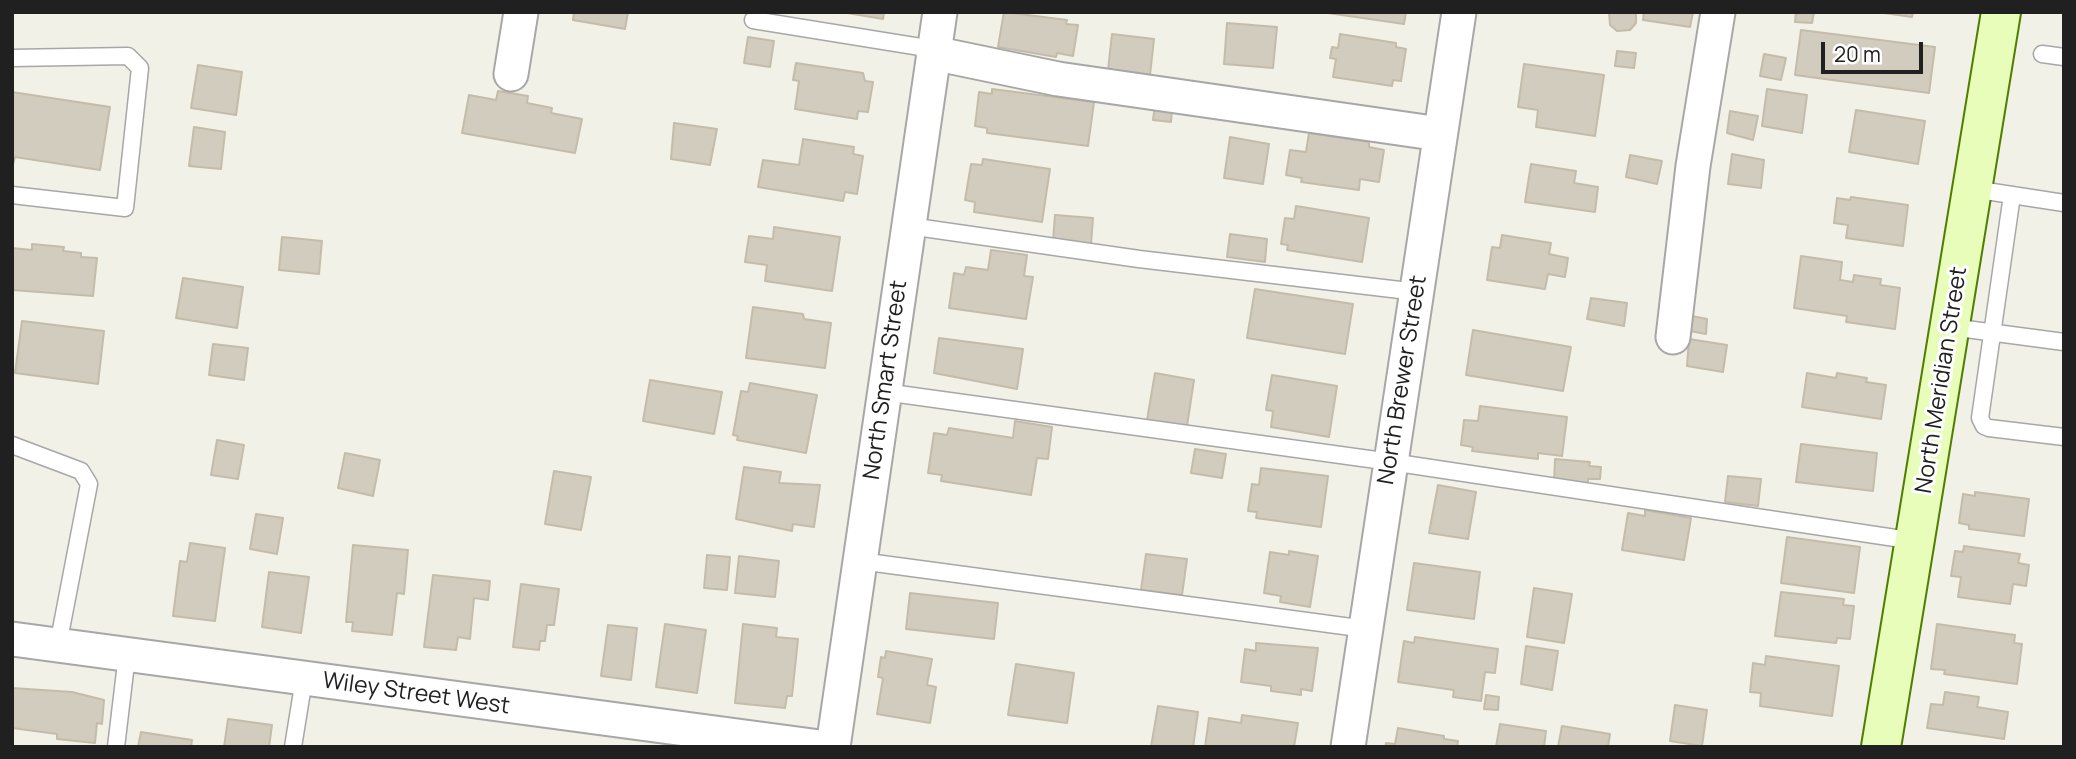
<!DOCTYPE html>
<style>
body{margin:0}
#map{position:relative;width:2076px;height:759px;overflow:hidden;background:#f1f1e7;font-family:Manrope,sans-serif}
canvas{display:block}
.frame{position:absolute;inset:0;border:14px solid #202020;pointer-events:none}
.scale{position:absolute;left:1821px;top:42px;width:102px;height:32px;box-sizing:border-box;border:4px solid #202020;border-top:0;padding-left:9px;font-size:21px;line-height:24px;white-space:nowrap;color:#202020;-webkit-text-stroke:5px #fff;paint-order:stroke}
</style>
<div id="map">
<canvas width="2076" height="759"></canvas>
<div class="frame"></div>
<div class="scale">20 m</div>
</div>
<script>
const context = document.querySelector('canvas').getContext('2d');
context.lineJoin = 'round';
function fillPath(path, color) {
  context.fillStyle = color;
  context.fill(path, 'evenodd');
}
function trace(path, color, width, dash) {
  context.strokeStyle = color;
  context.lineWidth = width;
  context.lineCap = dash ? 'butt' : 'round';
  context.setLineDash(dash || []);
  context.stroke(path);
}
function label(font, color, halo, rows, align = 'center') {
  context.font = font + ' Manrope,sans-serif';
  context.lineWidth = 6;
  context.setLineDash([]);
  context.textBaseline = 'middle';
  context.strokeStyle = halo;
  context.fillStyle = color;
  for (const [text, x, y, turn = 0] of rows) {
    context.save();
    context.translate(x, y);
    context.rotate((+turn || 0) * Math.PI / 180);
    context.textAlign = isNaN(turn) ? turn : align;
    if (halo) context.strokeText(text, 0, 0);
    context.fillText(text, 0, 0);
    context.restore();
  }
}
const building = new Path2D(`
 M574 12H628L625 29 573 20Z
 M841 12H884L883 19Z
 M1004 12 1067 20 1066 24 1078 25 1073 56 1057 53 1056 57 998 47Z
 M1321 12H1406L1404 24Z
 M1609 12H1636V23L1630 30 1617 31 1610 25Z
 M1644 12H1693L1690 27 1643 20Z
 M1796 12H1814L1812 23 1795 22Z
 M1877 12H1913L1912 17Z
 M1227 23 1277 27 1273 68 1224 64Z
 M1801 30 1935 47 1929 93 1795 75Z
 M1112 34 1154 39 1150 75 1108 70Z
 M1340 34 1396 43V47L1406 49 1401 81 1393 80 1392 86 1333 77 1336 59 1330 58 1332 47 1338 48Z
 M748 37 774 41 770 67 744 63Z
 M1617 51 1636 53 1634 68 1615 66Z
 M1764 54 1786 58 1781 80 1760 76Z
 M796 63 863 73 865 81 873 82 868 112 858 111 857 119 795 109 799 81 793 80Z
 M1524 64 1604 75 1595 136 1536 127 1538 110 1518 107Z
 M198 65 242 72 236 115 191 108Z
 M992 89 1094 102 1088 146 987 133V128L975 126 979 92 992 94Z
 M1767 89 1807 95 1802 133 1762 126Z
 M498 91 528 96 527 103 552 108 551 113 582 119 575 153 462 133 469 95 496 100Z
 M12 92 110 107 100 170 15 157 12 168Z
 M1155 105 1172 108 1171 122 1153 120Z
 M1856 110 1925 121 1918 164 1849 152Z
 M1730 111 1758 116 1753 140 1727 133Z
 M674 123 717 129 710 165 671 159Z
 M194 127 225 132 221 169 189 166Z
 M1309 133 1369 142V147L1384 150 1379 182 1360 179 1359 190 1301 182 1302 178 1286 175 1290 150 1306 152Z
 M1230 137 1269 144 1263 184 1224 178Z
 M803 139 854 147 853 154 863 156 857 194 845 192 843 201 758 187 763 160 799 165Z
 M1732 154 1764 160 1761 188 1728 184Z
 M1630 155 1662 161 1657 184 1626 177Z
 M983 159 1050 169 1042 222 974 212 975 202 965 200 971 164 982 165Z
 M1531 164 1576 171 1574 183 1598 187 1595 212 1525 202Z
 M1851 197 1908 205 1903 246 1846 238 1848 225 1834 223 1837 198 1850 200Z
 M1296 206 1369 218 1362 262 1287 250 1288 245 1281 244 1285 218 1294 219Z
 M1055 215 1093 218 1091 244 1053 241Z
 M774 227 840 237 832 291 765 281 767 265 745 262 749 236 773 239Z
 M1230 234 1267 239 1265 262 1227 257Z
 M1502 235 1551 243 1549 254 1568 258 1565 277 1548 274 1545 289 1487 280 1492 247 1500 248Z
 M282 237 322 241 319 274 279 270Z
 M32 244 64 247 63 251 81 253V257L97 258 93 296 12 290V248L32 250Z
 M991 250 1027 255 1024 276 1033 277 1026 319 949 308 954 273 964 275 966 267 988 270Z
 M1801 256 1842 262 1840 280 1853 282 1854 275 1881 279 1880 285 1900 288 1895 329 1846 322 1847 316 1794 308Z
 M183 278 243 287 237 328 176 318Z
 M1255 289 1353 304 1345 354 1247 338Z
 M1591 298 1627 303 1624 326 1587 319Z
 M753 307 803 314 804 319 831 323 825 368 746 358Z
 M1692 316 1707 319 1706 334 1690 331Z
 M22 321 104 331 98 384 15 373Z
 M1473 330 1571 347 1563 391 1466 375Z
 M939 338 1023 349 1017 389 934 373Z
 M1689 339 1727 345 1723 372 1687 366Z
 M213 344 248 348 244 380 209 375Z
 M1155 373 1194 380 1187 426 1147 420Z
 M1807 373 1836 378 1837 373 1867 378 1866 382 1886 385 1881 419 1802 407Z
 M1272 375 1337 386 1329 437 1271 427 1273 411 1266 410Z
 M650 380 722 392 714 434 643 421Z
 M750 383 817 395 806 453 737 440 738 436 733 435 741 391 748 392Z
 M1480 406 1567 417 1562 456 1538 453V459L1472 451 1473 447 1461 445 1464 420 1478 421Z
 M1015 421 1052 427 1048 459 1037 458 1031 495 941 481 942 475 928 473 934 433 947 435 949 428 1013 438Z
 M217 440 244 445 238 479 211 475Z
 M1801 444 1877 453 1873 491 1796 482Z
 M1195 449 1226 454 1222 478 1191 473Z
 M345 453 380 460 373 496 338 488Z
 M1555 459 1590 462 1589 466 1601 467 1600 479H1588V485L1554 483Z
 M744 467 781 472 779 483 820 485 814 527 793 524 792 531 736 519Z
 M1261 468 1328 476 1321 527 1256 518 1257 512 1248 511 1252 484 1259 485Z
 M554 471 591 477 581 530 545 524Z
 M1728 476 1761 479 1758 506 1725 502Z
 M1438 485 1476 492 1468 539 1429 533Z
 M1975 492 2029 499 2024 536 1969 529V525L1959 523 1963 494 1975 496Z
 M1645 510 1691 518 1684 560 1622 550 1628 513 1645 516Z
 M256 514 283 518 277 554 250 549Z
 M1787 537 1860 547 1854 593 1781 583Z
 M190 543 225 548 215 621 173 616 180 561 187 562Z
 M353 545 408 550 404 594 397 593 392 635 352 631 353 622H346Z
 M1964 546 2020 554 2018 563 2029 565 2026 586 2013 584 2010 604 1958 597 1961 577 1951 576 1955 551 1963 552Z
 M1289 551 1318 556 1310 607 1280 602 1281 596 1264 593 1270 552 1289 555Z
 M1146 554 1187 559 1182 595 1141 590Z
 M707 555 730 557 727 590 704 588Z
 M739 556 779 561 775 597 735 593Z
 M1414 563 1480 572 1474 619 1407 610Z
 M269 572 309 577 301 633 262 627Z
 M433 575 490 581 488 600 474 598 470 639 458 637 456 650 424 647Z
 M521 584 559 589 554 625H547L545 641H540L539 650 513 647Z
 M1534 588 1572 594 1564 643 1527 637Z
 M1781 592 1844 599 1843 605 1854 606 1850 639 1837 638 1836 643 1775 636Z
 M910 593 998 603 994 639 906 629Z
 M665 624 706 630 697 693 656 687Z
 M743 624 777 628 776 637 798 639 792 696H787L785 708 735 703Z
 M1937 624 2015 635 2014 643 2022 644 2017 684 1944 674 1945 670 1931 669Z
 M608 625 637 628 631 680 601 676Z
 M1415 637 1498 649 1495 673 1485 672 1481 701 1453 697 1454 690 1398 682 1404 641 1414 643Z
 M1256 643 1318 648 1312 691 1301 689V695L1271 691V686L1241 682 1245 649 1256 651Z
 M1526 646 1558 651 1552 690 1521 684Z
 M886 651 932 659 927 685 936 687 930 723 877 714 883 678 878 677 881 657 885 658Z
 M1766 656 1839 666 1832 716 1760 706 1761 693 1750 692 1753 663 1765 665Z
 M1016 664 1074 673 1067 723 1008 715Z
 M12 688 72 692 104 700 102 724 97 723 95 743 57 739V734L12 728Z
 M1945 692 1979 697 1977 707 2008 712 2004 739 1927 728 1931 704 1943 705Z
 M1486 695 1499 697 1498 710 1484 709Z
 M1675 705 1707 710 1702 746 1670 741Z
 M1158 706 1198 712 1193 747H1151Z
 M1242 715 1298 723 1294 747H1205L1209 718 1241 723Z
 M228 719 272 725 269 747H224Z
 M1500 724 1546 731 1544 747H1496Z
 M1562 726 1610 734 1608 747H1558Z
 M1398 728 1444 736V739L1458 741 1457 747H1385L1386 743 1395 744Z
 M141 732 192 740 191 747H138Z`);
fillPath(building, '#d2ccbf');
trace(building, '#c4bca8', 2);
const service = new Path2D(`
 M753 20 933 49
 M2042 54 2064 57
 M12 58 128 56 140 68 125 208 12 195
 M1973 189 2064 203
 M2012 195 1980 418 1984 426 1989 428 2064 437
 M909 226 1139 259 1417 292
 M1951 327 2064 342
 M884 392 1391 462 1915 541
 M12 445 81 471 89 484 58 645
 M860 561 1366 629
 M116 747 127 655
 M293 747 304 679`);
const minor = new Path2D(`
 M933 53 1058 79 1440 134
 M511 74 521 12
 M1673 337 1693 166 1718 12
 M12 639 820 747
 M833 747 940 12
 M1348 747 1459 12`);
const secondary = new Path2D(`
 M1881 747 2001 12`);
trace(service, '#a7a7a7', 19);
trace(minor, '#a7a7a7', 37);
trace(secondary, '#507f00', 42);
trace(service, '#fff', 16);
trace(minor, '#fff', 33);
trace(secondary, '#e8fdb9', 38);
label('23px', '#202020', '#fff', [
 ["North Smart Street",886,380,-82],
 ["North Brewer Street",1403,380,-81],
 ["North Meridian Street",1942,380,-81],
 ["Wiley Street West",416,694,8]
]);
</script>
